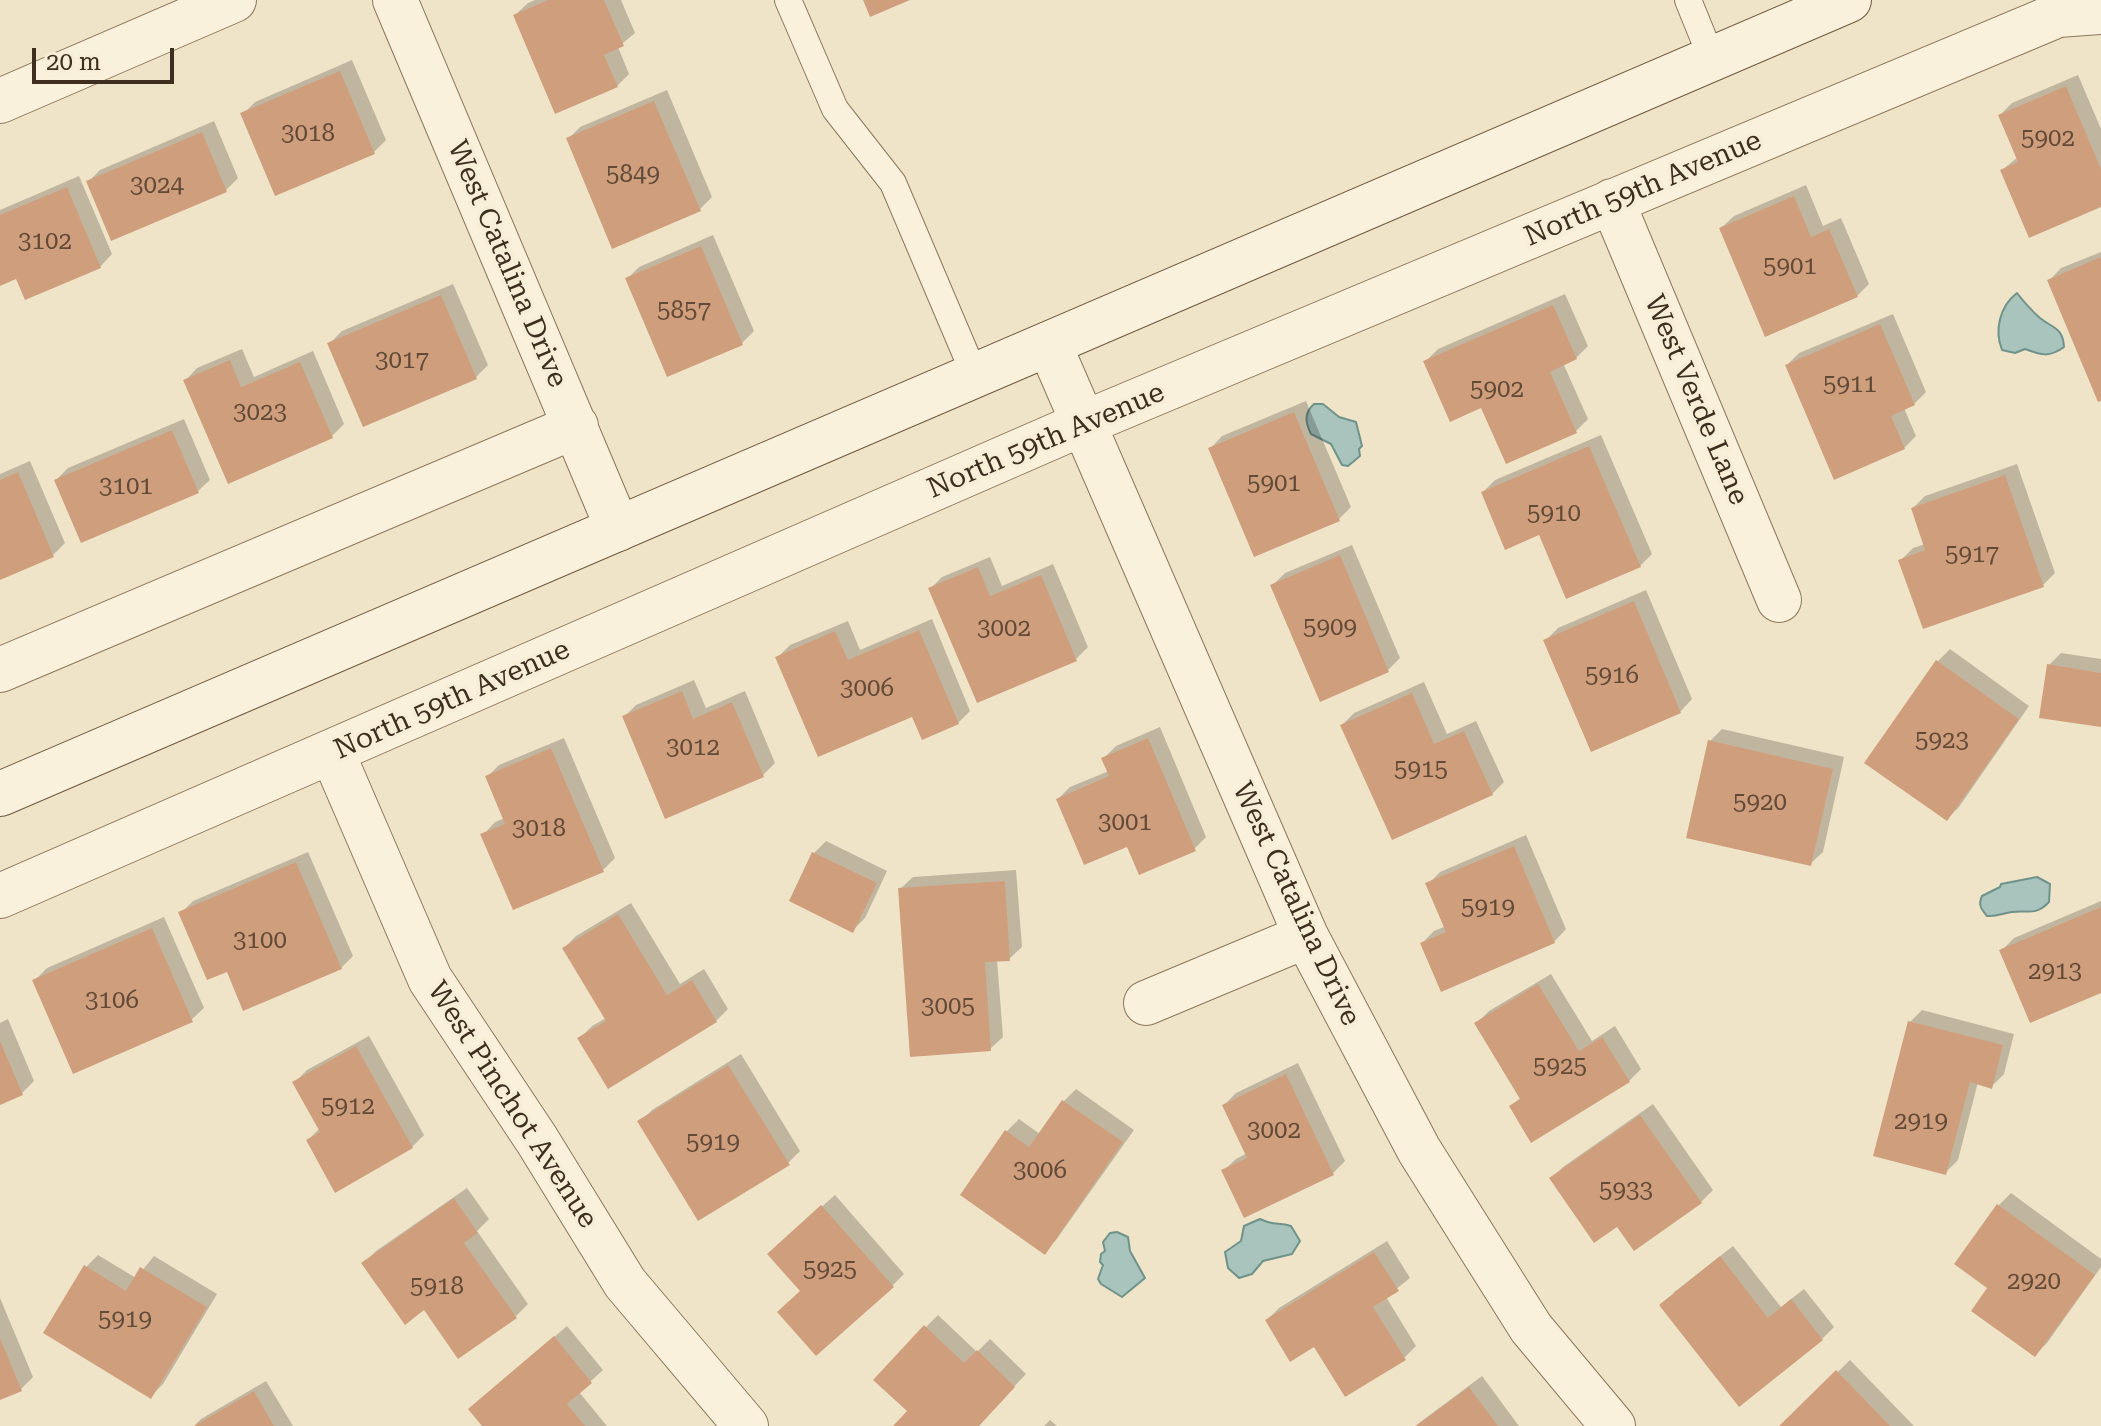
<!DOCTYPE html>
<style>
body{margin:0}
#map{position:relative;width:2101px;height:1426px;overflow:hidden;background:#f0e4c8;font-family:"Roboto Serif",serif}
canvas{display:block}
.scale{position:absolute;left:32px;top:48px;width:142px;height:36px;box-sizing:border-box;border:4px solid #3d2e20;border-top:0;padding-left:10px;font-size:24px;line-height:28px;white-space:nowrap;color:#3d2e20;-webkit-text-stroke:6px #f7eed8;paint-order:stroke}
</style>
<div id="map">
<canvas width="2101" height="1426"></canvas>
<div class="scale">20 m</div>
</div>
<script>
const context = document.querySelector('canvas').getContext('2d');
context.lineJoin = 'round';
function fillPath(path, color) {
  context.fillStyle = color;
  context.fill(path, 'evenodd');
}
function trace(path, color, width, dash) {
  context.strokeStyle = color;
  context.lineWidth = width;
  context.lineCap = dash ? 'butt' : 'round';
  context.setLineDash(dash || []);
  context.stroke(path);
}
function label(font, color, halo, rows, align = 'center') {
  context.font = font + ' "Roboto Serif",serif';
  context.lineWidth = 7;
  context.setLineDash([]);
  context.textBaseline = 'middle';
  context.strokeStyle = halo;
  context.fillStyle = color;
  for (const [text, x, y, turn = 0] of rows) {
    context.save();
    context.translate(x, y);
    context.rotate((+turn || 0) * Math.PI / 180);
    context.textAlign = isNaN(turn) ? turn : align;
    if (halo) context.strokeText(text, 0, 0);
    context.fillText(text, 0, 0);
    context.restore();
  }
}
const water = new Path2D(`
 M2017 293C2024 302 2032 311 2040 318 2052 328 2063 327 2064 347 2049 358 2041 355 2025 349L2015 353 2002 350C1994 330 2000 306 2017 293Z
 M1314 404H1323L1339 417 1356 422 1362 446 1359 449 1360 456 1348 466 1342 465 1331 444 1311 434C1305 422 1304 413 1314 404Z
 M2037 877 2050 884 2049 902C2036 916 2028 910 2012 912 2003 913 1997 917 1987 916 1981 909 1978 905 1982 896L2000 887 2001 884Z
 M1260 1219C1274 1226 1278 1222 1291 1226L1300 1241 1292 1254 1263 1261 1252 1274 1239 1278 1228 1268 1225 1252 1241 1241 1244 1226Z
 M1117 1232 1128 1237 1130 1251 1145 1278 1122 1297 1101 1284 1098 1279 1103 1265 1100 1262 1101 1254 1105 1251 1103 1242 1110 1233Z`);
fillPath(water, '#a9c4bc');
trace(water, '#6f938a', 2);
fillPath(new Path2D(`
 M535 0H621L635 33 618 47 629 74 617 86 515 15 528 3Z
 M352 60 386 140 374 152 243 114 255 102Z
 M2078 75 2101 129V205L2002 170 2018 157 2000 115 2012 103Z
 M667 90 712 197 700 209 568 139 580 127Z
 M214 121 238 178 226 190 112 239 88 182 100 170Z
 M79 176 112 254 100 267 17 277 0 284V210Z
 M1806 185 1823 226 1841 218 1869 284 1857 296 1721 228 1734 216Z
 M713 235 754 331 742 343 627 279 639 267Z
 M2101 252V399L2049 281 2061 268Z
 M453 284 488 365 476 377 330 343 342 331Z
 M1565 294 1588 346 1576 358 1563 363 1588 419 1576 431 1482 405 1426 361 1438 349Z
 M1893 314 1926 392 1914 404 1904 408 1916 436 1904 448 1787 365 1799 353Z
 M242 349 254 377 313 351 344 424 332 436 230 481 185 381 197 368Z
 M1306 401 1351 507 1339 519 1210 449 1222 436Z
 M184 419 210 480 197 492 56 480 68 468Z
 M1601 435 1652 554 1640 566 1540 533 1483 492 1495 480Z
 M30 461 65 543 53 555 0 578V474Z
 M2017 464 2055 573 2043 585 1901 560 1913 548 1925 544 1913 508 1925 496Z
 M1352 545 1400 658 1388 670 1273 585 1285 573Z
 M990 557 1002 586 1053 564 1088 647 1076 659 930 589 942 577Z
 M1646 590 1692 699 1680 712 1546 640 1558 628Z
 M932 619 970 711 958 723 913 715 778 657 790 645 848 621 860 650Z
 M1950 649 2029 706 1959 807 1947 819 1938 661Z
 M2061 653 2101 659V725L2049 665Z
 M694 680 706 708 745 691 775 763 763 775 624 717 636 705Z
 M1424 682 1447 734 1476 721 1504 782 1492 794 1342 725 1354 713Z
 M1160 727 1206 837 1194 849 1128 844 1058 799 1070 787 1109 771 1104 758 1116 746Z
 M1722 729 1844 757 1823 852 1810 864 1710 741Z
 M564 738 615 858 603 870 483 835 495 822 505 818 487 777 499 765Z
 M1526 835 1566 929 1554 942 1422 943 1434 931 1446 926 1428 884 1440 872Z
 M826 841 887 871 865 918 853 930 814 853Z
 M308 852 353 956 341 968 228 969 181 913 193 901Z
 M1016 870 1022 947 1009 959 997 960 1003 1037 990 1049 900 889 913 877Z
 M2101 901V991L2002 950 2014 938Z
 M631 903 680 984 704 969 728 1009 716 1021 580 1038 592 1026 606 1018 564 948 576 936Z
 M164 917 204 1008 191 1020 35 980 47 968Z
 M1551 974 1592 1041 1615 1026 1641 1069 1629 1081 1512 1106 1521 1097 1477 1023 1489 1011Z
 M1922 1010 2014 1034 2004 1074 1992 1086 1978 1082 1958 1160 1946 1172 1910 1022Z
 M8 1019 34 1081 22 1093 0 1102V1023Z
 M369 1036 424 1135 412 1147 308 1140 320 1128 295 1082 307 1070Z
 M741 1054 800 1151 788 1163 640 1122 652 1110Z
 M1298 1063 1345 1161 1333 1173 1223 1171 1236 1159 1247 1153 1224 1105 1236 1093Z
 M1076 1089 1134 1130 1056 1240 1044 1252 962 1195 1007 1131 1019 1119 1040 1134 1064 1101Z
 M1653 1104 1713 1190 1701 1202 1635 1249 1618 1224 1551 1179 1563 1167Z
 M467 1188 489 1219 477 1231 528 1304 516 1316 425 1308 364 1263 376 1251Z
 M2011 1193 2101 1259V1267L2047 1343 2035 1355 1990 1288 1999 1205Z
 M835 1195 904 1274 892 1286 802 1290 782 1242Z
 M1387 1241 1410 1278 1386 1297 1416 1346 1404 1358 1314 1344 1267 1320 1279 1308Z
 M1733 1246 1781 1307 1804 1289 1834 1327 1822 1339 1673 1293Z
 M98 1255 136 1278 154 1256 217 1294 163 1384 151 1396 86 1267Z
 M0 1298 33 1377 21 1389 0 1398Z
 M938 1315 977 1352 990 1339 1026 1374 977 1426H896L910 1411 926 1327Z
 M567 1326 603 1370 579 1392 607 1426H485L470 1409Z
 M1850 1360 1914 1426H1782Z
 M1482 1376 1519 1426H1415Z
 M266 1381 293 1426H194L201 1419Z
 M1050 1420 1057 1426H1044Z`), '#0003');
fillPath(new Path2D(`
 M548 0H604L624 46 604 55 618 87 555 114 513 15Z
 M863 0H910L870 17Z
 M340 71 375 154 275 196 240 113Z
 M2066 86 2101 169V207L2029 238 2000 170 2018 162 1998 115Z
 M654 101 701 211 612 249 566 138Z
 M202 132 227 192 111 241 86 181Z
 M67 187 101 268 25 300 16 279 0 286V215Z
 M1794 196 1811 237 1829 229 1858 297 1765 337 1719 228Z
 M701 246 743 345 667 377 625 278Z
 M2101 257V401L2098 402 2047 280Z
 M441 295 477 379 363 427 327 343Z
 M1553 305 1577 359 1550 372 1577 433 1506 464 1481 408 1450 422 1423 361Z
 M1880 324 1915 405 1891 416 1905 449 1834 480 1785 365Z
 M230 360 241 387 300 362 333 438 228 484 183 380Z
 M1294 412 1340 521 1254 557 1208 448Z
 M172 430 199 493 81 543 54 480Z
 M1589 446 1641 567 1566 599 1539 535 1505 550 1481 492Z
 M18 472 54 557 0 580V480Z
 M2005 475 2044 587 1923 629 1898 560 1925 550 1911 508Z
 M1340 555 1389 672 1320 702 1270 585Z
 M978 567 990 596 1041 575 1077 661 977 703 928 588Z
 M1634 601 1681 713 1591 752 1543 640Z
 M919 630 959 724 922 740 912 717 818 757 775 657 835 631 848 660Z
 M1936 660 2019 719 1947 821 1864 763Z
 M2047 664 2101 673V727L2039 718Z
 M682 691 693 719 732 702 764 777 665 819 622 716Z
 M1412 693 1434 744 1464 731 1493 795 1392 840 1340 725Z
 M1148 738 1196 851 1139 875 1127 847 1084 865 1056 799 1109 776 1101 758Z
 M1708 740 1833 769 1811 866 1686 838Z
 M551 748 604 872 513 910 480 834 505 824 485 776Z
 M1514 846 1555 943 1441 992 1420 943 1446 932 1425 883Z
 M812 852 877 883 853 933 789 901Z
 M296 862 342 969 243 1011 227 972 207 980 178 912Z
 M1005 881 1010 961 985 962 991 1051 910 1057 898 888Z
 M2101 907V993L2030 1023 1999 950Z
 M618 914 667 995 692 980 717 1022 608 1089 577 1038 606 1021 562 948Z
 M152 928 193 1022 73 1074 32 980Z
 M1538 984 1579 1051 1602 1037 1630 1082 1531 1143 1509 1106 1520 1099 1474 1023Z
 M1908 1021 2003 1045 1992 1089 1970 1082 1946 1175 1873 1156Z
 M0 1041 23 1095 0 1105Z
 M356 1046 413 1148 335 1193 306 1140 320 1132 292 1082Z
 M728 1065 790 1165 698 1221 637 1121Z
 M1286 1074 1334 1175 1244 1218 1221 1170 1247 1158 1222 1105Z
 M1062 1100 1123 1142 1045 1255 960 1195 1005 1130 1029 1147Z
 M1640 1115 1702 1203 1634 1251 1617 1227 1594 1243 1549 1178Z
 M454 1198 478 1233 464 1243 517 1318 458 1359 424 1310 405 1325 361 1263Z
 M1997 1204 2095 1275 2035 1357 1971 1311 1987 1288 1954 1264Z
 M821 1205 894 1287 816 1356 777 1312 800 1291 767 1254Z
 M1374 1252 1399 1291 1373 1307 1406 1360 1345 1397 1314 1347 1290 1362 1265 1320Z
 M1720 1256 1768 1318 1791 1299 1823 1340 1739 1407 1659 1305Z
 M84 1265 126 1291 140 1267 207 1307 151 1399 43 1333Z
 M924 1325 964 1363 977 1350 1015 1387 979 1426H893L907 1411 873 1380Z
 M554 1336 592 1383 567 1404 585 1426H482L468 1409Z
 M0 1338 22 1391 0 1400Z
 M1836 1370 1890 1426H1779Z
 M1469 1387 1498 1426H1416Z
 M254 1391 274 1426H194Z`), '#cf9f7d');
const lane = new Path2D(`
 M788 0 835 109 893 183 975 376
 M1688 0 1712 59`);
const street = new Path2D(`
 M395 0 618 529
 M0 101 234 0
 M1612 201 1779 600
 M1049 344 1306 936 1419 1150 1531 1328 1613 1426
 M0 670 576 426
 M332 752 430 979 537 1140 625 1283 746 1426
 M0 896 1082 424 2058 15 2101 12
 M1146 1003 1306 936`);
const secondary = new Path2D(`
 M0 794 1849 0`);
trace(lane, '#8d765c', 28);
trace(street, '#8d765c', 46);
trace(secondary, '#6f573f', 46);
trace(lane, '#faf1dc', 26);
trace(street, '#faf1dc', 44);
trace(secondary, '#faf1dc', 44);
label('24px', '#624a37', null, [
 ["3018",308,134],
 ["5902",2048,139],
 ["5849",633,175],
 ["3024",157,186],
 ["3102",45,242],
 ["5901",1790,267],
 ["5857",684,311],
 ["3017",402,361],
 ["5911",1850,385],
 ["5902",1497,390],
 ["3023",260,413],
 ["5901",1274,484],
 ["3101",126,487],
 ["5910",1554,514],
 ["5917",1972,555],
 ["5909",1330,628],
 ["3002",1004,629],
 ["5916",1612,676],
 ["3006",867,689],
 ["5923",1942,741],
 ["3012",693,748],
 ["5915",1421,770],
 ["5920",1760,803],
 ["3001",1125,823],
 ["3018",539,829],
 ["5919",1488,908],
 ["3100",260,941],
 ["2913",2055,972],
 ["3106",112,1001],
 ["3005",948,1007],
 ["5925",1560,1067],
 ["5912",348,1107],
 ["2919",1921,1122],
 ["3002",1274,1131],
 ["5919",713,1143],
 ["3006",1040,1171],
 ["5933",1626,1191],
 ["5925",830,1270],
 ["2920",2034,1282],
 ["5918",437,1287],
 ["5919",125,1320]
]);
label('28px', '#3d2e20', '#f7eed8', [
 ["North 59th Avenue",1643,189,-23],
 ["West Catalina Drive",507,264,67],
 ["West Verde Lane",1696,400,67],
 ["North 59th Avenue",1046,441,-23],
 ["North 59th Avenue",452,700,-24],
 ["West Catalina Drive",1296,904,65],
 ["West Pinchot Avenue",512,1105,57]
]);
</script>
